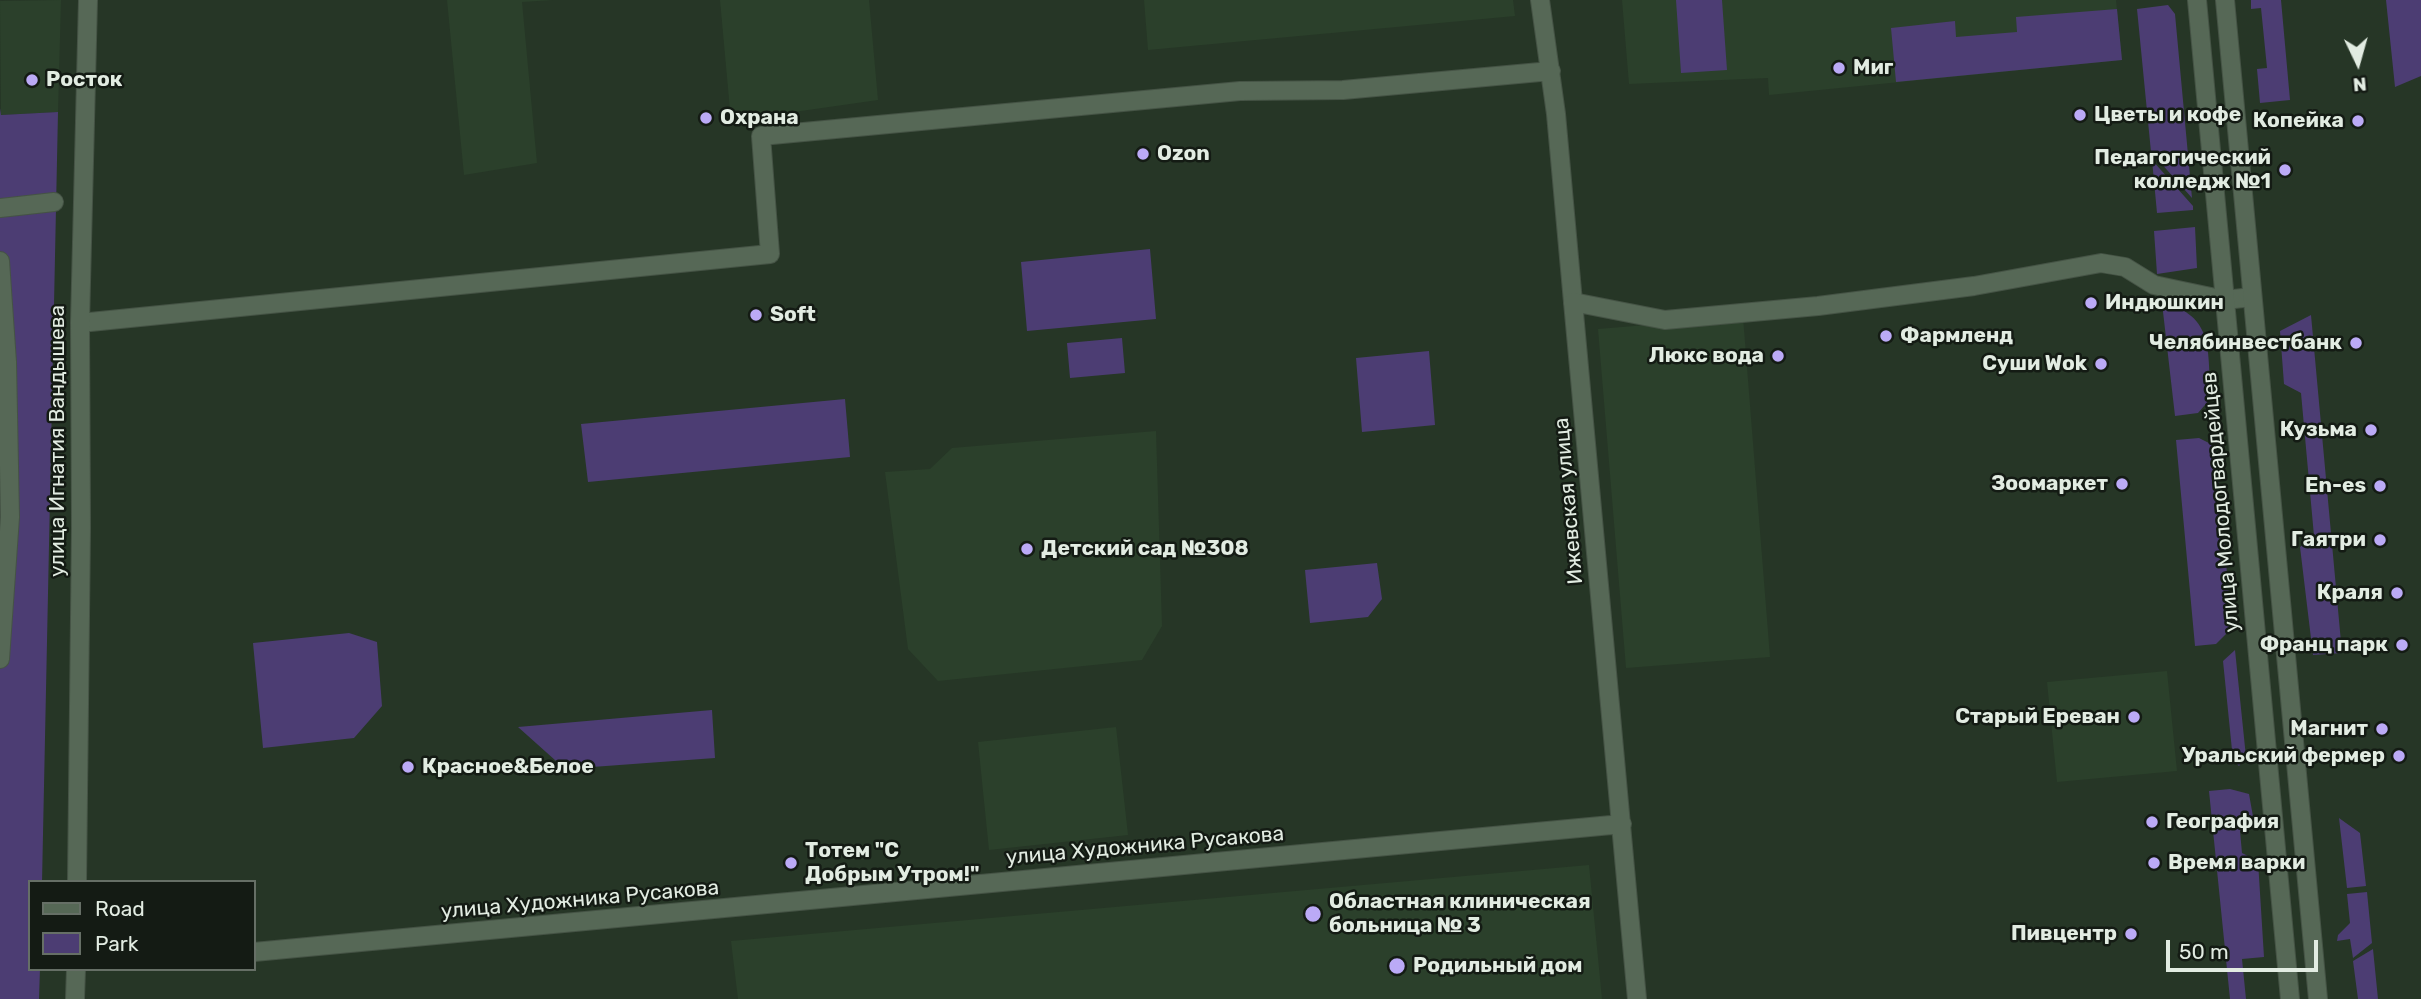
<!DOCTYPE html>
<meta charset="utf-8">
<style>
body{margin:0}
#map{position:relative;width:2421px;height:999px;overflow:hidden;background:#263626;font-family:Rubik,sans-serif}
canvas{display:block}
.legend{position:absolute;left:28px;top:880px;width:228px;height:91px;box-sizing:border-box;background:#141b14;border:2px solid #666f66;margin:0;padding:9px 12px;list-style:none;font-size:21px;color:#e2ece2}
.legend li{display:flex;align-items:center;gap:14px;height:35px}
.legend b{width:35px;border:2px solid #666f66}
.north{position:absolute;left:2323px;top:28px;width:70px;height:70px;-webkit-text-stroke:5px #141b14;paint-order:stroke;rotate:175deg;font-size:19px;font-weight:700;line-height:28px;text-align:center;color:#e2ece2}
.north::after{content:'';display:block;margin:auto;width:24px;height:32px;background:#e2ece2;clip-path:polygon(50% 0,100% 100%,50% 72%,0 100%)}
.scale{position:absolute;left:2166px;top:940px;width:152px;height:32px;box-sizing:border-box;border:4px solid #e2ece2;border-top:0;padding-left:9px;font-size:21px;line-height:24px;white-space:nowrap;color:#e2ece2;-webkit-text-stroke:5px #141b14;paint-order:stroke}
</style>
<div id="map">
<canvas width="2421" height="999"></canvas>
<ul class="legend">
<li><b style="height:9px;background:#566856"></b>Road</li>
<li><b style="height:19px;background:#4c3d73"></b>Park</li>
</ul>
<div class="north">N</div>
<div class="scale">50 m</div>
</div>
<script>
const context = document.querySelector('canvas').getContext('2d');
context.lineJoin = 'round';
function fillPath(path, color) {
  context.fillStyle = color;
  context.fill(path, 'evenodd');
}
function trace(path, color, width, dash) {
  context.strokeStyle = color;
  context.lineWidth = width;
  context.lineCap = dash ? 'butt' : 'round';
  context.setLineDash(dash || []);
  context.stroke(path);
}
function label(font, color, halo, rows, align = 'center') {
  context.font = font + ' Rubik,sans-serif';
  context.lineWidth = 5;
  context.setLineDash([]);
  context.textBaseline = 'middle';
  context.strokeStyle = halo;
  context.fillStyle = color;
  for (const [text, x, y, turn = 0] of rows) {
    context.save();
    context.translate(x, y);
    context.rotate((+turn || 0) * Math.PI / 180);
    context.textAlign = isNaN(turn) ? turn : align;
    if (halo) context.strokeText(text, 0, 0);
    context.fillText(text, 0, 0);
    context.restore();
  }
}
fillPath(new Path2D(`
 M61 0 58 112 1 115 0 1Z
 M447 0H553L522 2 537 163 464 175Z
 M720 0H869L878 100 731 121Z
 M1144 0H1513L1515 16 1148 50Z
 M1622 0H2116L2122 60 1769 95 1768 78 1629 84Z
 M1743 317 1770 657 1626 668 1598 329Z
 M1156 431 1162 626 1142 660 938 681 908 649 885 472 930 469 952 448Z
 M2167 671 2177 771 2057 782 2047 682Z
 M1116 727 1128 835 989 850 978 742Z
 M1589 865 1602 999H738L731 941Z`), '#2b402b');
fillPath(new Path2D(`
 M1676 0H1722L1727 70 1681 73Z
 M2251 0H2281L2290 100 2260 103 2257 69 2267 68 2261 8 2251 9Z
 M2386 0H2421V76L2395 87Z
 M2168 5 2175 14 2192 198 2151 152 2137 9Z
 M2117 9 2122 60 1896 82 1891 28 1955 21 1956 37 2017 32 2016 17Z
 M0 108 1 115 58 112 42 882H30V969H40L39 999H0Z
 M2152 160 2193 206V210L2157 213Z
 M2195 227 2197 268 2157 274 2154 231Z
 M1150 249 1156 319 1027 331 1021 262Z
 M2162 303C2216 315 2207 353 2211 398L2198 413 2175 416Z
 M2311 315 2342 653 2313 655 2300 547 2314 536 2301 393 2284 384 2280 331Z
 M1122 338 1125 373 1070 378 1067 343Z
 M1429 351 1435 425 1362 432 1356 358Z
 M845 399 850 457 588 482 581 424Z
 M2199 438 2211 444 2216 452 2232 628 2216 644 2195 646 2176 440Z
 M1377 563 1382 599 1368 617 1310 623 1305 570Z
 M349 633 377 642 382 706 354 738 263 748 253 643Z
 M2235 650 2246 757 2239 766 2233 760 2223 661Z
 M712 710 715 758 565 769 518 727Z
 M2230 789 2249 794 2254 822 2240 831 2242 853 2258 861 2264 957 2242 959 2246 999H2230L2209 791Z
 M2339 818 2360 833 2366 886 2347 888Z
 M2367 892 2372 943 2353 958 2350 939 2337 941 2338 935 2350 923 2347 894Z
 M2373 949 2378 999H2358L2353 961Z`), '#4c3d73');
const minor = new Path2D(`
 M1540 0 1556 114 1573 302
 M0 208 54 202
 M0 261 7 362 10 517 0 659
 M80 323 770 254 761 136 1240 91 1343 90 1551 71`);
const tertiary = new Path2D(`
 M77 882 81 528 80 323 88 0
 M254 952 1622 824
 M75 999 76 969
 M1637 999 1573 302 1665 320 1818 306 1974 286 2101 263 2125 267 2154 285 2225 300 2252 297`);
const secondary = new Path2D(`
 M2197 0 2290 999
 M2225 0 2318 999`);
trace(minor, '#455345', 20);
trace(tertiary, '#455345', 20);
trace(secondary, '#455345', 20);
trace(minor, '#566856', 18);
trace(tertiary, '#566856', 18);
trace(secondary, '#566856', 18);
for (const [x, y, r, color] of [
 [1839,68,7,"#bbaaf6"],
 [32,80,7,"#bbaaf6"],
 [2080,115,7,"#bbaaf6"],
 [706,118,7,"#bbaaf6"],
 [2358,121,7,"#bbaaf6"],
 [1143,154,7,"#bbaaf6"],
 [2285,170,7,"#bbaaf6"],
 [2091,303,7,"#bbaaf6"],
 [756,315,7,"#bbaaf6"],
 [1886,336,7,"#bbaaf6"],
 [2356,343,7,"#bbaaf6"],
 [1778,356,7,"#bbaaf6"],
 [2101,364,7,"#bbaaf6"],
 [2371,430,7,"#bbaaf6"],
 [2122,484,7,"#bbaaf6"],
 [2380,486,7,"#bbaaf6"],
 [2380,540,7,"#bbaaf6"],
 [1027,549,7,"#bbaaf6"],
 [2397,593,7,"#bbaaf6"],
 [2402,645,7,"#bbaaf6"],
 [2134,717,7,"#bbaaf6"],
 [2382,729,7,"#bbaaf6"],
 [2399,756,7,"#bbaaf6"],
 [408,767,7,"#bbaaf6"],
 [2152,822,7,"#bbaaf6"],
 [791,863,7,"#bbaaf6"],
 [2154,863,7,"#bbaaf6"],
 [1313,914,9,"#bbaaf6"],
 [2131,934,7,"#bbaaf6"],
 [1397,966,9,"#bbaaf6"]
]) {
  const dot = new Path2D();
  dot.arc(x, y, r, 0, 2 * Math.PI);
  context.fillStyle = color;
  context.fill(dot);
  trace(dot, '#141b14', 2.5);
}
label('bold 21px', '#e2ece2', '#141b14', [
 ["Миг",1853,68],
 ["Росток",46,80],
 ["Цветы и кофе",2094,115],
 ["Охрана",720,118],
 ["Копейка",2344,121,"right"],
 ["Ozon",1157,154],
 ["Педагогический",2271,158,"right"],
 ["колледж №1",2271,182,"right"],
 ["Индюшкин",2105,303],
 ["Soft",770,315],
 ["Фармленд",1900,336],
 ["Челябинвестбанк",2342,343,"right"],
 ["Люкс вода",1764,356,"right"],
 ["Суши Wok",2087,364,"right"],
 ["Кузьма",2357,430,"right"],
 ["Зоомаркет",2108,484,"right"],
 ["En-es",2366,486,"right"],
 ["Гаятри",2366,540,"right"],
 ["Детский сад №308",1041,549],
 ["Краля",2383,593,"right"],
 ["Франц парк",2388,645,"right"],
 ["Старый Ереван",2120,717,"right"],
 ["Магнит",2368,729,"right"],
 ["Уральский фермер",2385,756,"right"],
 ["Красное&Белое",422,767],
 ["География",2166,822],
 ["Тотем \"С",805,851],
 ["Добрым Утром!\"",805,875],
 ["Время варки",2168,863],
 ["Областная клиническая",1329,902],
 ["больница № 3",1329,926],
 ["Пивцентр",2117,934,"right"],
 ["Родильный дом",1413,966]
], 'left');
label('21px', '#e2ece2', '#141b14', [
 ["улица Игнатия Вандышева",58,441,-90],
 ["Ижевская улица",1569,501,-95],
 ["улица Молодогвардейцев",2221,502,-95],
 ["улица Художника Русакова",1145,846,-5],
 ["улица Художника Русакова",580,900,-5]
]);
</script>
